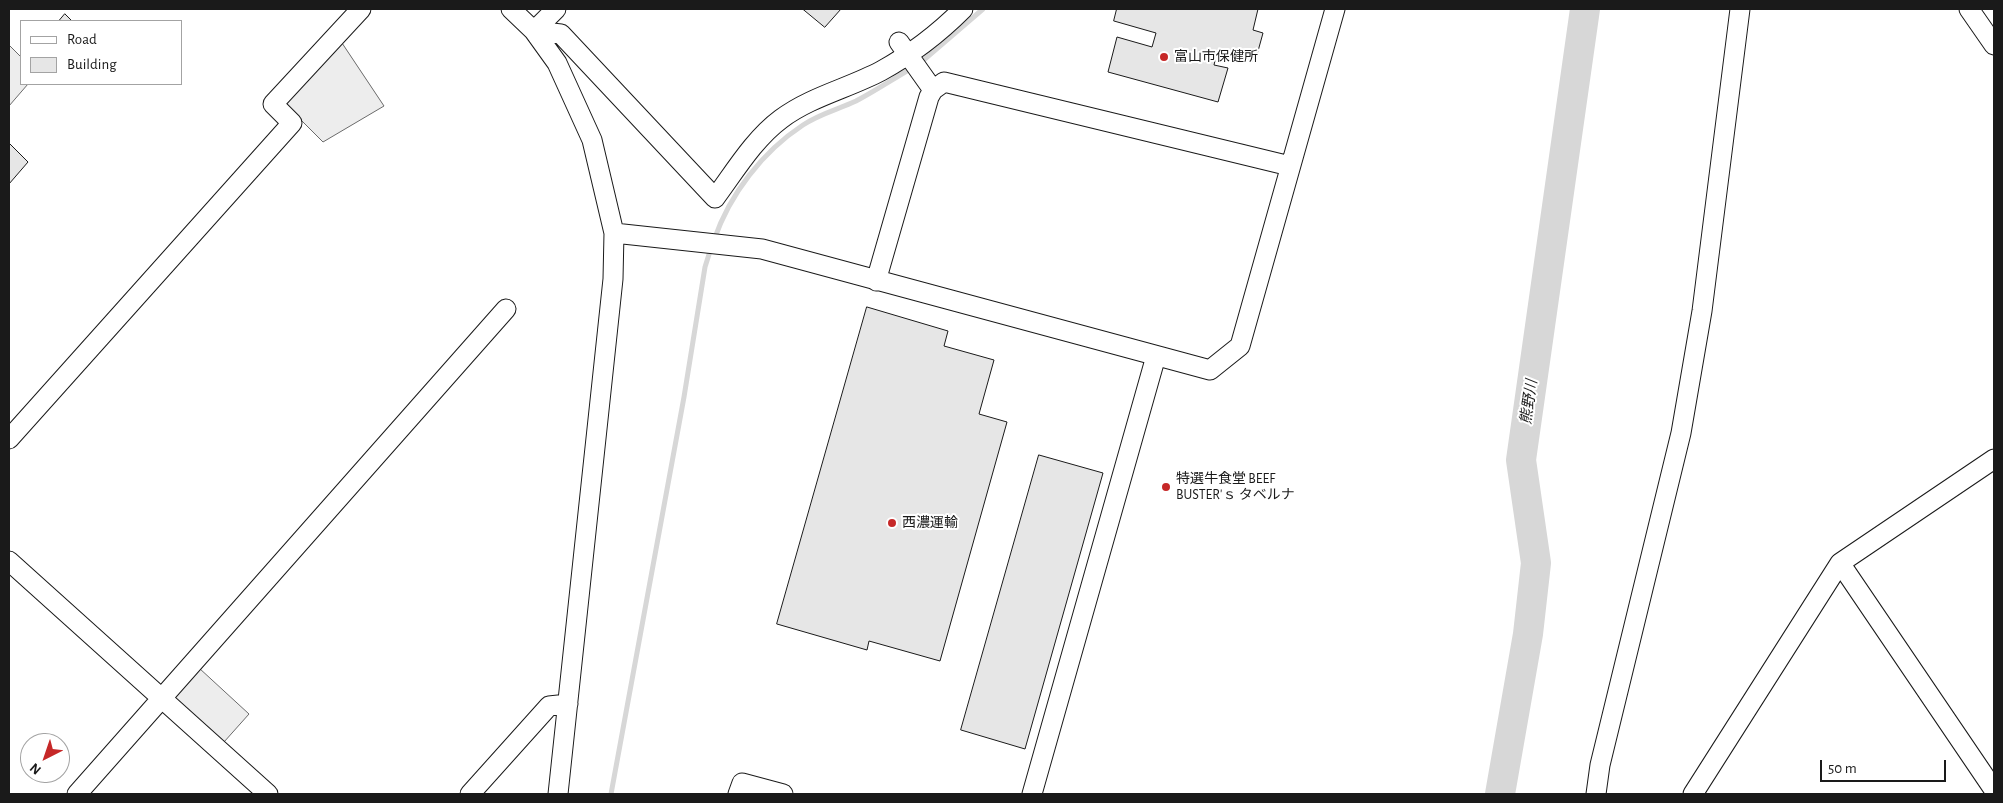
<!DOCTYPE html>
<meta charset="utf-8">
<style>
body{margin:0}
#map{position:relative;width:2003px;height:803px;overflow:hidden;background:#fff;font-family:"Alegreya Sans",sans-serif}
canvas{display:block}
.frame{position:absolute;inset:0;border:10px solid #1a1a1a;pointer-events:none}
.legend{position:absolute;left:20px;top:20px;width:162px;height:65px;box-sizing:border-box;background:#fff;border:1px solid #a3a3a3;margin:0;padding:6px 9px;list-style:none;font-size:15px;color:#1a1a1a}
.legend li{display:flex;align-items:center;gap:10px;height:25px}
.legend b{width:25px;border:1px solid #a3a3a3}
.north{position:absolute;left:20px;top:733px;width:50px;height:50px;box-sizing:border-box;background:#fff;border:1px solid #a3a3a3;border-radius:50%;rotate:221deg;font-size:14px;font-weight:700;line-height:20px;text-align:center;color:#1a1a1a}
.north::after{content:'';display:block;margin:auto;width:18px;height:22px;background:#c62828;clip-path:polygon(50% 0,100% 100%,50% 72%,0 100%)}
.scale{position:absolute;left:1820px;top:760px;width:126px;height:22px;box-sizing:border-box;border:2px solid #1a1a1a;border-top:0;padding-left:6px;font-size:15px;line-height:18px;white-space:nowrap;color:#1a1a1a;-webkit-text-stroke:4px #fff;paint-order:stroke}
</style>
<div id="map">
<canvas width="2003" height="803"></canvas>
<div class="frame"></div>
<ul class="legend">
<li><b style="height:6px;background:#fff"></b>Road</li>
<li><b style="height:14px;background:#e6e6e6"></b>Building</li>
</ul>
<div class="north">N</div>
<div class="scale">50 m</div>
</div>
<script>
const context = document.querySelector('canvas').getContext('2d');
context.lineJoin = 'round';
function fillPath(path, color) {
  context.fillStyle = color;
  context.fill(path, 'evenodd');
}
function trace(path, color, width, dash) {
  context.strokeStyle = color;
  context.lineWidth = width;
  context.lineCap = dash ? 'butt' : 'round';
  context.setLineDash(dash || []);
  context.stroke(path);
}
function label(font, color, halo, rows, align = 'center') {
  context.font = font + ' "Alegreya Sans","Noto Sans JP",sans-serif';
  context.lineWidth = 4;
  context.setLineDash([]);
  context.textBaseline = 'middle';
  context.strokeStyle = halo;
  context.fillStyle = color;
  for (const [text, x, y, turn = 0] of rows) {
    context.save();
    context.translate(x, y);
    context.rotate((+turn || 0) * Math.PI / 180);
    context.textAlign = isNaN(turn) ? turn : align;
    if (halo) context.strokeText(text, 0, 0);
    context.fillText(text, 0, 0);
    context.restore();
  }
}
const built = new Path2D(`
 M340 40 384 106 323 142 282 101Z
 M9 45 21 57V84H28L9 106Z
 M199 668 249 714 224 742 172 696Z`);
fillPath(built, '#ededed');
trace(built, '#6a6a6a', 1);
trace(new Path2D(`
 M919 64 983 9
 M714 240C730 194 762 152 803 125 819 114 839 109 856 101 875 91 893 79 912 68
 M611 794 684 397 705 267 711 248`), '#d7d7d7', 5);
trace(new Path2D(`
 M1500 794 1528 634 1536 563 1521 460 1585 9`), '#d7d7d7', 30);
const building = new Path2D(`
 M803 9H841L825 27Z
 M1117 9H1258L1253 30 1263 33 1255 62 1217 52 1214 65 1228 68 1218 102 1108 72 1117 37 1152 47 1156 33 1114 21Z
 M65 14 72 21H59Z
 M9 143 28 162 9 184Z
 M867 307 948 331 944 346 994 360 979 414 1007 422 940 661 869 641 867 650 777 624Z
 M1039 455 1103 473 1025 749 961 730Z`);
fillPath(building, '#e6e6e6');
trace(building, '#1a1a1a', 1);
const minor = new Path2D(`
 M511 9 534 31 557 63 592 140 614 233 613 279 558 794
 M1969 9 1994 45
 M534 31 561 34 715 198C735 171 754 139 781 119 810 97 849 88 881 71 910 55 940 32 963 9
 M534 31 556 9
 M899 42 933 90
 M614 233 762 249 1210 370 1240 346 1335 9
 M876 281 929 97 933 90 944 82 1290 166
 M9 439 292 123 273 104 361 9
 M9 561 268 794
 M1840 563 1994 790
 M77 794 506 309
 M470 794 549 706 568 704
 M738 794 742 783 783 794
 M1032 794 1156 356
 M1596 794 1600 765 1681 433 1702 311 1740 9
 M1693 794 1840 563 1994 459`);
trace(minor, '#1a1a1a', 21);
trace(minor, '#fff', 19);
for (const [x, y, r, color] of [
 [1164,57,5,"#c62828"],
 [1166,487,5,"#c62828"],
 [892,523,5,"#c62828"]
]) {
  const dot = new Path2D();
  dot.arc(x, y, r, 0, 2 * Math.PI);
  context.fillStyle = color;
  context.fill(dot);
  trace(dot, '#fff', 2);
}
label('14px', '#1a1a1a', '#fff', [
 ["富山市保健所",1174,57],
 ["特選牛食堂 BEEF",1176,479],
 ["BUSTER'ｓ タベルナ",1176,495],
 ["西濃運輸",902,523]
], 'left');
label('italic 15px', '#1a1a1a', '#fff', [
 ["熊野川",1529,402,-82]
]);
</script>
